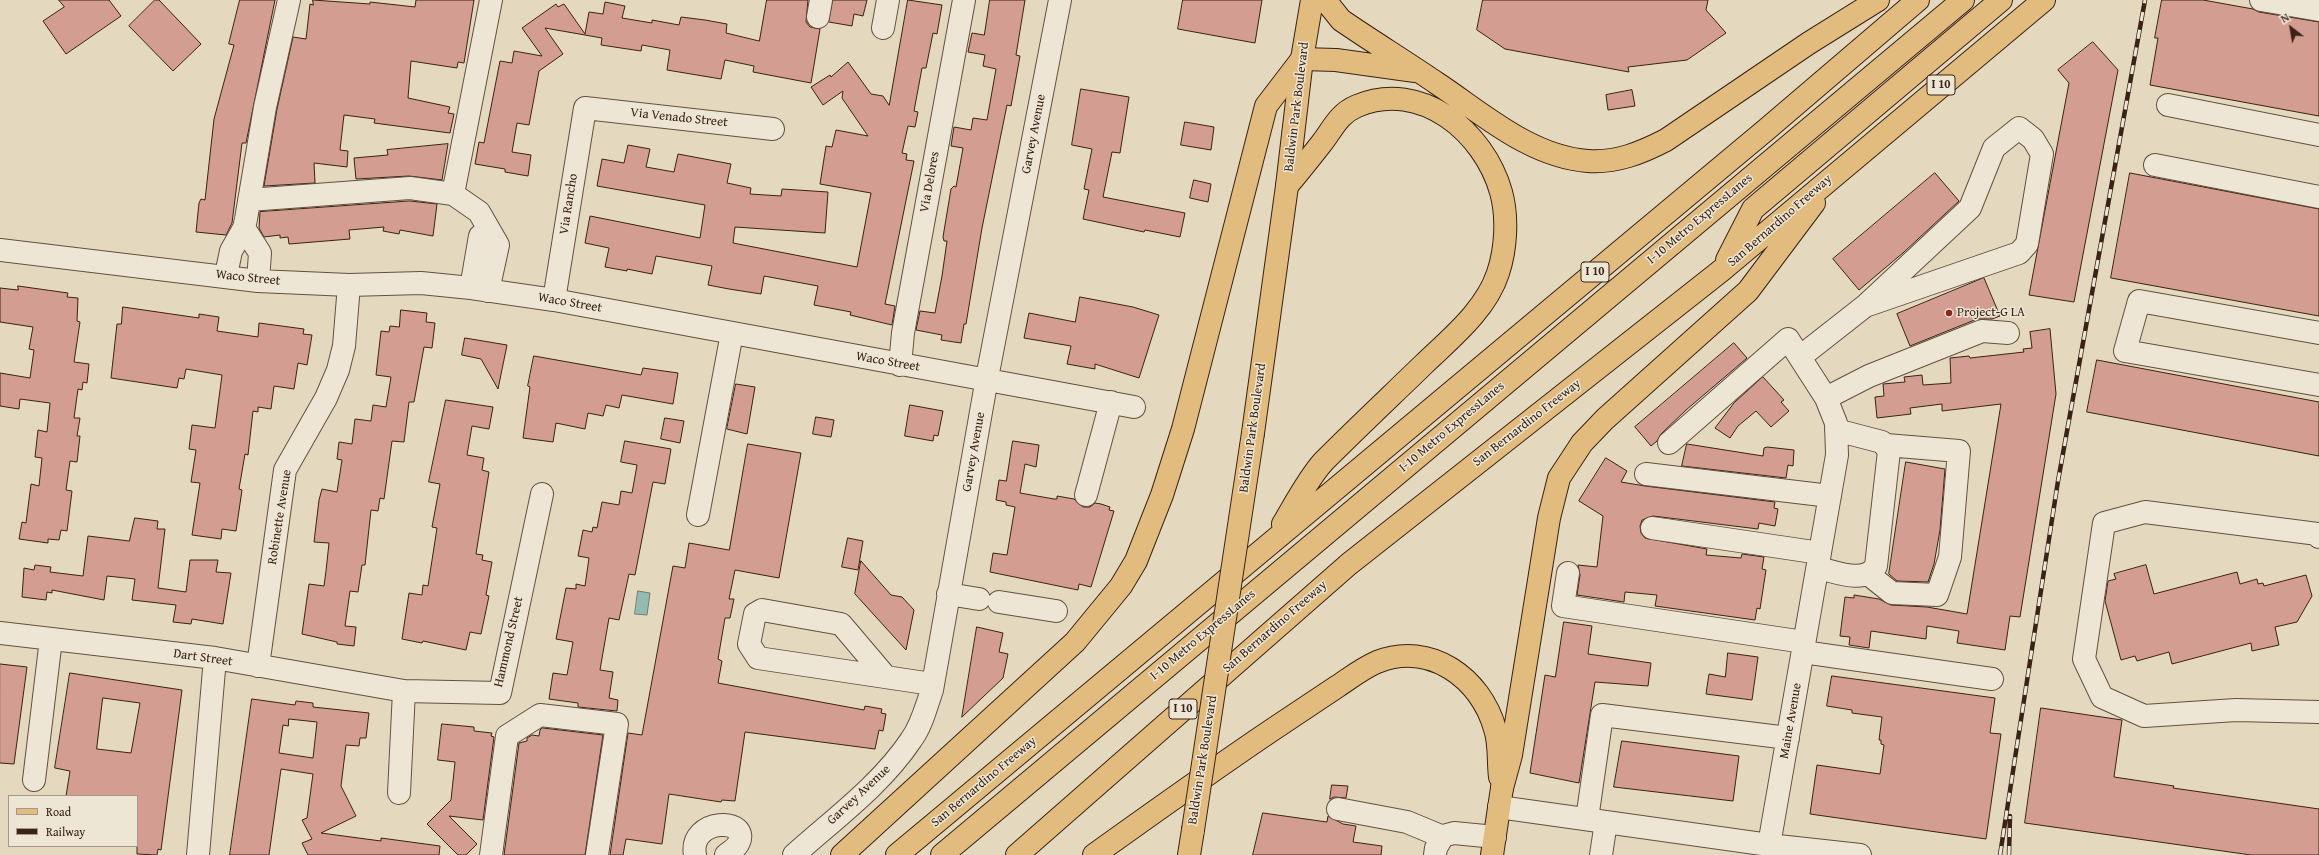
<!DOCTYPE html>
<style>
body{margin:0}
#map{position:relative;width:2319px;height:855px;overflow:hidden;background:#e4d9be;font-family:"Gentium Book Plus",serif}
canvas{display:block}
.legend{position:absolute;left:8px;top:795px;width:130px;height:52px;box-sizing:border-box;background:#ede6d5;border:1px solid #a59888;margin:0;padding:5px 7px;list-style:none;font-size:12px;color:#3a2214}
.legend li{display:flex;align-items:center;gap:8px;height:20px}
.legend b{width:20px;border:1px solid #a59888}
.north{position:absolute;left:2271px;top:8px;width:40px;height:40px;-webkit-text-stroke:3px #ede6d5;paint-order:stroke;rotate:329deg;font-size:11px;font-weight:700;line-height:16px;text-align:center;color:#3a2214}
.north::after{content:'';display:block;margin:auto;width:14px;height:18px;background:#3a2214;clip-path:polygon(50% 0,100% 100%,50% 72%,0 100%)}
</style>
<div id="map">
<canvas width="2319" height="855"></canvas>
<ul class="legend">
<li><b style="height:5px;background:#e2bc7f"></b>Road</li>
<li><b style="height:5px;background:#3a2214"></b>Railway</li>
</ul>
<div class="north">N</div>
</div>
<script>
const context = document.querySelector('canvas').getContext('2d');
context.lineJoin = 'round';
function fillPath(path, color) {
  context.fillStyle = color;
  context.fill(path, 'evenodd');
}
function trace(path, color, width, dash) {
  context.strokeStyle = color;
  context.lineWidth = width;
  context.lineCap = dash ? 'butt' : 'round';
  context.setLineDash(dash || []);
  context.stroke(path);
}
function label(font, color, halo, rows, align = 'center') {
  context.font = font + ' "Gentium Book Plus",serif';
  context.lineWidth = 3;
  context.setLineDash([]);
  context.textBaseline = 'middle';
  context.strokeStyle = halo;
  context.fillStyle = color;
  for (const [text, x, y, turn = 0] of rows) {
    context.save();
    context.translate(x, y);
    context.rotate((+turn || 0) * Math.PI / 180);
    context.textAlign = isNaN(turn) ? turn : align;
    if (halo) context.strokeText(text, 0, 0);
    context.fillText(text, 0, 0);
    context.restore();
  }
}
const water = new Path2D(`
 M638 591 650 593 647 615 635 614Z`);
fillPath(water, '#95bab2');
trace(water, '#717d73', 1);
const building = new Path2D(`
 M59 0H109L121 16 66 54 43 21 64 7Z
 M155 0H159L201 44 173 71 129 26Z
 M240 0H275L246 143H242L232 223 226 235 196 232 199 203 201 199 205 200 214 119 234 45 229 44Z
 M313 0 370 4V2L415 7 416 0H474L464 63 458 62 457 68 411 61 408 98 450 107 448 113 454 114 450 133 374 123 375 119 344 115 340 150 348 151 347 167 314 163 315 183 264 186 277 109 293 37 306 39 310 4 313 5Z
 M767 0H808L806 22 810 27 820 29 811 83 753 72 754 66 725 60 721 79 667 70 670 50 642 45 641 51 601 45 602 38 545 28 563 54 539 71 529 125 517 123 512 152 531 155 528 176 505 172V169L475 164 479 142 484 143 500 61 512 63 514 51 542 56 522 28 556 4 558 7 564 4 585 34 589 12 603 14 605 2 625 6 622 18 652 23V20L679 25 681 17 705 20 727 24 726 33 759 41Z
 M833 0H867L863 16 854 14 852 26 829 22Z
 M908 0 942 5 937 34 933 33 926 68H922L914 111 918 112 915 127 908 126 902 153 907 154 906 160 914 161 885 304 895 306 892 325 850 315 851 312 814 305 818 286 764 276 761 294 729 289 708 285 712 266 656 256 652 274 627 269V271L605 267 609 248 585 243 590 216 700 238 705 205 597 186 602 159 624 163 628 145 650 149 646 167 674 172 678 154 731 164 727 183 751 188 750 194 781 196 782 189 828 192 825 233 735 227 733 243 857 267 871 193 820 184 826 146 832 147 836 130 868 136 842 98 843 91 823 105 811 87 830 75 831 77 848 62 871 94 883 96 889 105Z
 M990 0H1025L1016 55 1020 56 1011 106 1007 105 982 228 966 324H964L961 343 941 340 942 335 916 330 920 311 935 313 942 276 947 241H944L943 237 951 189 954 186 956 187 963 148 951 146 954 127 971 130 973 118 987 120 996 69 983 66 985 55 968 52 972 33 984 35Z
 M1183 0H1262L1255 43 1178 29Z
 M1483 0H1708L1706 10 1726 33 1687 60 1628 67 1629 72 1505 49 1477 30Z
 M2162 0H2203L2253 9 2259 12 2319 22V116L2150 85 2158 38H2155Z
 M2093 42 2118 70 2074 302 2029 295 2069 83 2058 70Z
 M1081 89 1129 97 1120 153 1112 152 1103 197 1185 213 1180 237 1145 230 1144 232 1083 219 1089 190 1084 189 1092 149 1072 145Z
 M1632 90 1635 106 1608 110 1606 95Z
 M1185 122 1214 127 1211 150 1181 145Z
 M448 144 442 180 409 176 356 179 354 158 388 155 387 150Z
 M1935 173 1959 201 1904 252 1859 290 1833 259Z
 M2130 173 2319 209V316L2111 278Z
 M1194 180 1211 184 1208 202 1190 198Z
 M410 201 437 204 433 236 400 230 399 234 383 231 384 227 349 230 350 239 289 244 288 237 280 238V235L264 237 259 228 260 212Z
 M1984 278 2000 316 1992 319H1977L1910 346 1897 314Z
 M18 286 68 293 67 297 78 298 77 321 80 322 74 362 89 364 87 383 83 382 82 390 78 389 74 418H80L77 436H80L77 462 70 461 66 490 72 491 67 531 61 530 59 540 48 539V543L19 539 22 522 26 523 31 484 39 486 42 458 35 457 38 430 47 432 50 403 20 399 19 409 0 406V373L30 378 34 350 29 349 33 327 0 322V288L18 290Z
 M1080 297 1133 307 1159 315 1139 378 1095 364V369L1067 364 1071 346 1024 338 1029 313 1075 322Z
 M123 307 199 318V314L219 317 217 331 258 337 259 323 304 329 303 334 312 335 307 365 298 363 294 389 274 386 271 409 258 407V412L253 411 248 455 245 454 239 489 242 490 236 531 222 529 221 539 192 535 200 483 191 482 196 450 189 449 192 425 215 428 222 375 186 369 184 379 179 378 177 388 111 378 117 324H121Z
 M401 310 427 313 426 322 435 323 432 348 424 347 414 402H409L404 442 392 441 384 499 380 498 378 511 371 510 365 565H362L358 592 350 591 345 626 356 627 354 646 337 644V642L302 634 309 584 324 586 326 571 329 543 314 542 319 500 322 489 337 492 342 460 337 459 339 442 352 444 355 419 371 421 373 405 386 407 391 377 376 375 381 331 389 332 390 326 399 327Z
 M2050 329 2056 394 2020 617 2010 616 2005 650 1957 643 1959 631 1927 626 1926 639 1871 631 1869 648 1849 645 1850 637 1840 636 1845 597 1854 598V595L1879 599 1891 605 1927 607 1967 614 2001 404 1942 411V404L1910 408 1911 414 1877 418 1875 397 1884 396 1883 384 1905 382 1904 377 1922 375 1923 385 1951 383 1950 358 1969 356 1970 358 2024 352 2023 349 2032 348 2030 332Z
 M465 338 507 345 498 389 481 359 462 355Z
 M1734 343 1747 358 1686 410 1661 434 1657 441 1651 446 1635 427Z
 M534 356 641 375 643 368 678 373 673 404 622 395 619 408 606 405 603 416 588 413 585 429 556 423 553 442 523 438 530 387 528 386Z
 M2097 360 2319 402V456L2087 412Z
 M1763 377 1784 400 1781 402 1789 411 1771 427 1756 411 1738 426 1730 438 1715 428 1734 403Z
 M736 384 755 387 747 434 727 429Z
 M446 400 493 407 489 429 472 426 467 455 484 458 482 470 489 472 476 554 483 555 482 560 492 562 486 595 489 596 481 634 470 632 466 650 423 641 422 643 402 639 409 593 422 595 423 585 428 586 437 528 432 527 440 484 429 482Z
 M910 405 943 411 938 436 934 435 933 441 905 436Z
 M816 417 834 420 831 437 813 434Z
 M665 418 684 421 680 443 661 439Z
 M625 441 671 449 665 484 653 482 635 575 629 574 619 620 609 618 600 670 613 672 609 698 618 700 617 711 578 707V703L549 699 553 673 567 675 573 642 556 639 566 588 576 589V584L585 586 589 558 578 556 583 530 592 532 593 527 597 528 602 502 619 505 621 491 632 493 637 465 621 462Z
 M1013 441 1039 445 1036 467 1025 464 1020 493 1054 499H1057V496L1074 499 1083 507H1090L1095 503 1101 504 1110 507 1109 510 1114 511 1091 587 1079 584 1078 590 990 572 993 553 1007 555 1015 507 1006 505V502L996 500 999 480 1006 481Z
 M748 444 801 453 779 578 735 570 729 599H734L730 618H725L718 659 722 661 718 683 864 710 865 706 882 709 881 713 886 714 883 731 879 730 875 749 745 732 735 801 722 800 721 802 669 794 662 844 626 839 623 855H610L628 733 642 735 673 566 685 568 689 543 729 550Z
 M1687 444 1763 456 1764 448 1767 447 1794 450 1793 466 1788 465 1786 478 1682 466Z
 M1606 458 1627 471 1621 482 1645 486 1775 502 1774 508 1778 509 1775 526 1759 523 1758 529 1653 516 1642 520 1640 526 1641 533 1645 538 1707 549 1706 555 1741 558 1742 554 1764 557 1762 569 1766 570 1760 609 1757 608 1755 620 1655 606 1657 595 1625 592 1624 602 1577 595 1580 575 1578 565 1597 567 1603 516 1579 501Z
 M1906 462 1945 469 1940 530 1934 564 1928 582 1897 581 1889 574Z
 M135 518 158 521 157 529H165L158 588 186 592 190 560H218L216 572 231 573 223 624 192 619 191 624 173 622 176 605 132 600 135 579 107 576 104 600 52 590V593L47 592 46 600 22 597 24 568 34 570 35 565 51 567 50 572 83 576 88 536 129 541Z
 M848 538 863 541 858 570 842 567Z
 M861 561 891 595 902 597 914 610 906 650 855 594Z
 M2146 565 2154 594 2237 572 2240 584 2257 579 2258 584 2263 583 2264 586 2306 575 2312 596 2297 622 2275 627 2279 645 2252 651 2251 643 2172 664 2169 652 2137 661 2135 656 2121 660 2105 601 2108 581 2116 579 2114 574Z
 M1564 622 1592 626 1588 654 1651 663 1648 686 1595 682 1579 783 1530 773 1545 675 1555 677Z
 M977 627 1003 633 999 652 1008 654 1003 678 962 717Z
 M1728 653 1758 657 1752 700 1706 694 1709 674 1725 677Z
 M0 664 27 667 14 764 0 763Z
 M70 673 182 690 161 850 158 849 157 855 137 854V796H66L70 771 55 768ZM103 698 140 703 131 753 97 749Z
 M1832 676 1995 698 1990 733 2001 734 1986 839 1810 814 1817 765 1880 774 1884 745 1881 744V740H1879L1882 717 1852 713V710L1827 706Z
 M252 699 295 705 296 701 313 703V707L369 713 366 738H360L359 746 346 745 341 786 356 816 321 833 381 841V838L440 846 439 855H308L302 843 312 839 302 820 307 818 313 774 281 769 269 855H230ZM289 719 317 722 313 758 279 753 283 725 288 726Z
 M2041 708 2122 720 2114 777 2174 786 2173 788 2319 809V855H2251L2025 823Z
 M442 724 474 727V731L492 733 491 736 494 737 483 820 449 816 477 844 466 855H458L427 824 451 800 455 762 438 760Z
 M543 728 603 735 585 855H504L519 743 527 741V738L532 735 539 736 540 730Z
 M1622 741 1739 756 1733 801 1614 787Z
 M1332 785 1348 786 1346 798 1334 797 1330 799Z
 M1263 813 1327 822 1328 816 1343 824 1356 826 1353 842 1382 846 1381 855H1253Z`);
fillPath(building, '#d39d91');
trace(building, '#3a2214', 1);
const minor = new Path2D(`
 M2261 0 2319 10
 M818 17 821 0
 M883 28 888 0
 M2168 105 2319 135
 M2155 165 2319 197
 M453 194 491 0
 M249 200 410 188 453 194 479 212 498 245 488 291
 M244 228 260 253 258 281
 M0 250 258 281 349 285 421 283 471 288 554 300 1134 407
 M226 275 231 251 244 228 246 219 265 107 289 0
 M471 288 480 236 488 230
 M554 300 585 108 773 129
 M2319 333 2139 301 2125 351 2319 385
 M1800 357 1865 306 1970 208 1994 148 2019 128 2033 139 2042 154 2027 244 2019 253 1865 306
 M900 365 903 333 964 0
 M1826 398 1869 376 1982 331 2008 333
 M1646 474 1830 496
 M1086 495 1111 402
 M698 515 732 333
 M1652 528 1820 553
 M2319 537 2318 534 2145 512 2104 523 2084 659 2102 697 2144 716 2236 710 2319 712
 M1818 568C1834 571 1865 585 1876 566L1889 451 1882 442 1836 430
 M1568 573 1563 606 1804 642
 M1868 574 1892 593 1937 595 1950 557 1959 451 1886 445
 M948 594 979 599
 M999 602 1056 611
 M0 633 215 658 404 691 500 693 542 494
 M1803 652 1992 679
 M258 666 285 470 326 398 338 370 344 346 349 285
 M886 677 841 624 762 610 755 614 749 644 758 658 932 684
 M34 780 51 639
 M399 793 404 691
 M1499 807 1769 845 1837 455 1836 423 1826 398 1788 339 1669 443
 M1338 809 1407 822 1443 837
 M1587 819 1602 715 1788 738
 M1769 845 1860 855
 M198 855 215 658
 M491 855 507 736 540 715 617 724 597 855
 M695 855C688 817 753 817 738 844 736 848 730 852 726 855
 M794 855C834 819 881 785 911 740 922 725 926 707 932 690L987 378 1060 0
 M1435 855 1436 848 1443 836 1454 833 1495 837
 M1601 855 1606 822`);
const major = new Path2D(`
 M1253 433 1287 186 1302 59 1312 0
 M1189 855 1193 830
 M1492 855 1502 788`);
const highway = new Path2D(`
 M1325 0 1341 20C1373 42 1406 62 1438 84 1483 114 1531 157 1588 161 1616 163 1641 153 1666 140L1809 43 1878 0
 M1727 260 1753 209 2001 0
 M1283 524C1295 504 1309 477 1324 461 1357 428 1391 396 1424 364 1451 338 1486 310 1498 273 1506 249 1508 217 1501 192 1484 132 1421 79 1357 106 1338 114 1333 129 1321 144 1310 158 1299 172 1287 186
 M1502 788 1511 755 1549 518 1559 478 1582 443 1605 419 1748 291 1814 203
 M842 855 1075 642 1121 586 1136 561 1162 495 1183 429 1266 106 1302 59 1336 60 1415 71
 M897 855 1767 129 1918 0
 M942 855 1963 0
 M1017 855 1349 564 1722 270 2044 0
 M1094 855C1154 812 1214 769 1275 728 1296 714 1317 700 1338 686 1350 678 1363 668 1377 662 1430 641 1481 678 1495 729 1500 743 1498 762 1500 777`);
trace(minor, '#64503e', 24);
trace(major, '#3a2214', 24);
trace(highway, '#3a2214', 24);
trace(minor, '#ede6d5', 22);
trace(major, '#e2bc7f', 22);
trace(highway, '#e2bc7f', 22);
const rail = new Path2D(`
 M2000 855 2058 481 2145 0
 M2009 855 2010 816`);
trace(rail, '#3a2214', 4.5);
trace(rail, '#ede6d5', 3, [9]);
const majorBridge = new Path2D(`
 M1193 830 1253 433`);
trace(majorBridge, '#3a2214', 24, []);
trace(majorBridge, '#e2bc7f', 22);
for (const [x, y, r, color] of [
 [1949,313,4,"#8f2418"]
]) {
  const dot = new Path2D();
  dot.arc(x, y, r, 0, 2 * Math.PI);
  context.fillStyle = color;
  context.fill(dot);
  trace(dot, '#ede6d5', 1.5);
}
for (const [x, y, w] of [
 [1941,85,28],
 [1595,272,28],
 [1183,709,28]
]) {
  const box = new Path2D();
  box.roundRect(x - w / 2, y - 10, w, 20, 3);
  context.fillStyle = '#ede6d5';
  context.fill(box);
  trace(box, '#3a2214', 1);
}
label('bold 12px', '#3a2214', null, [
 ["I 10",1941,85],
 ["I 10",1595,272],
 ["I 10",1183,709]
]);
label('13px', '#3a2214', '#ede6d5', [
 ["Baldwin Park Boulevard",1297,107,-83],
 ["Via Venado Street",679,118,6],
 ["Garvey Avenue",1034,134,-79],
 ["Via Delores",930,182,-80],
 ["Via Rancho",569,204,-81],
 ["I-10 Metro ExpressLanes",1700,219,-40],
 ["San Bernardino Freeway",1780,221,-41],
 ["Waco Street",248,278,6],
 ["Waco Street",570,303,10],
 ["Waco Street",888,362,10],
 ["San Bernardino Freeway",1527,423,-38],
 ["I-10 Metro ExpressLanes",1452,427,-40],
 ["Baldwin Park Boulevard",1253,428,-82],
 ["Garvey Avenue",974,452,-80],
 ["Robinette Avenue",280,517,-81],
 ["San Bernardino Freeway",1275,627,-41],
 ["I-10 Metro ExpressLanes",1203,635,-40],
 ["Hammond Street",509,642,-77],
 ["Dart Street",203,658,8],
 ["Maine Avenue",1791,721,-80],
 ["Baldwin Park Boulevard",1203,760,-81],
 ["San Bernardino Freeway",984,782,-40],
 ["Garvey Avenue",859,795,-43]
]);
label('13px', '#3a2214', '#ede6d5', [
 ["Project-G LA",1957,313]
], 'left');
</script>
